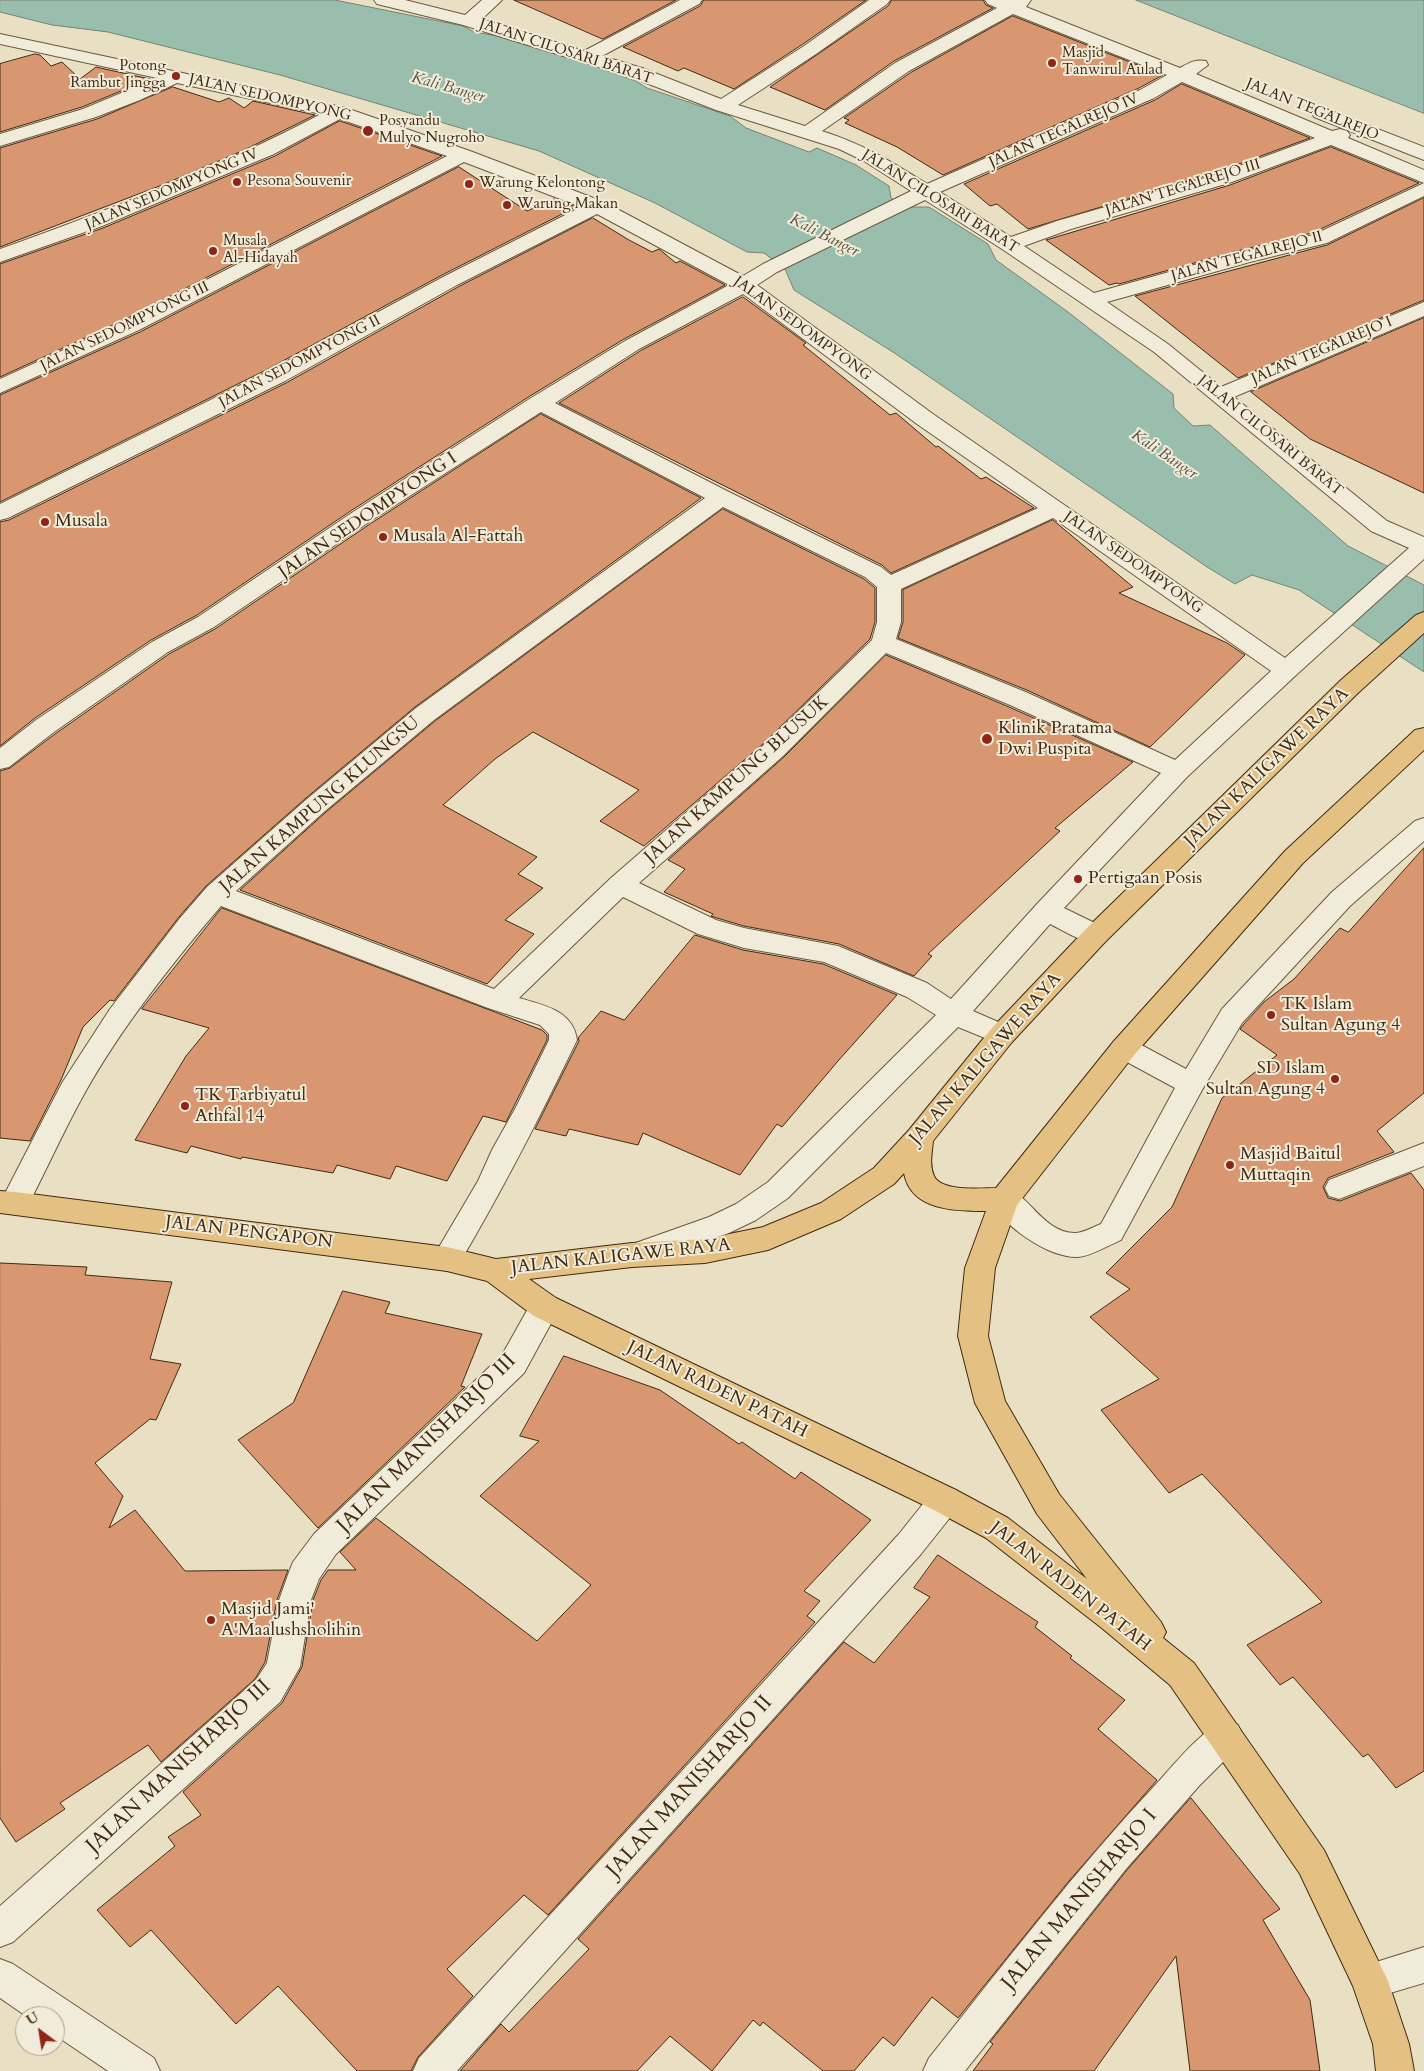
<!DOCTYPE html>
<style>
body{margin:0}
#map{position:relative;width:1424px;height:2071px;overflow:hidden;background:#e9e0c4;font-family:Cardo,serif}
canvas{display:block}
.north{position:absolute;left:15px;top:2006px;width:50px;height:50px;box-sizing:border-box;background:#f1ebd9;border:1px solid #ab9e89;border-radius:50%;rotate:329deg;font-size:14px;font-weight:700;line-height:20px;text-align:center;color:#412a12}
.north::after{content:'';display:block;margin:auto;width:18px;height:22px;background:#8f2418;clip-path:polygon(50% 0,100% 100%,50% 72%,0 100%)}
</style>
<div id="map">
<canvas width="1424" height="2071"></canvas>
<div class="north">U</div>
</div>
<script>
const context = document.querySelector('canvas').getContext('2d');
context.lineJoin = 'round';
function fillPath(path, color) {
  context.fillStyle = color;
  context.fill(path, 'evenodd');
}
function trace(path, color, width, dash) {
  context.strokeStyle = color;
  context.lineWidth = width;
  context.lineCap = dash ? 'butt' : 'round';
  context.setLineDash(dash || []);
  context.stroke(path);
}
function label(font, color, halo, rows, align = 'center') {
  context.font = font + ' Cardo,serif';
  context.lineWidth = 4;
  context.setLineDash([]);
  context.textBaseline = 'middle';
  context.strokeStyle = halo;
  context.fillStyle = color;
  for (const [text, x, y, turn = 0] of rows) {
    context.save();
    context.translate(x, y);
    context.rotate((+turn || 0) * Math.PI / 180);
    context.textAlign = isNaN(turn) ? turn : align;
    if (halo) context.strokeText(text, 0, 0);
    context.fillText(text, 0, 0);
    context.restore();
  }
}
const water = new Path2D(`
 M0 0H335L463 26 474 32 498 36 580 61 636 81 647 88 730 116 746 128 809 152 817 148 856 165 889 186 891 198 906 207H929L988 244 996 260 1068 312 1173 394 1174 408 1193 426 1210 425 1348 546 1424 585V672L1299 590 1252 575 1235 584 1207 567 896 354 794 290 785 269 764 253 747 252 655 203 539 151 280 75 108 32 52 25 0 12Z
 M1136 0H1424V113Z`);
fillPath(water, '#99beae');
trace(water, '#768370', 1);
const building = new Path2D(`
 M514 0H676L603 39Z
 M704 0H866L803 44 734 89 684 68 678 71 623 47 700 6Z
 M892 0H983L986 5 993 8 894 61 825 110 770 87 888 6Z
 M1013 16 1163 75 1139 88 943 175 897 147 845 123 849 120 844 118 910 73Z
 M35 54 40 55 51 66 62 62 80 79 96 67 150 79 82 107 0 132V64Z
 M1182 84 1310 138 1214 173 1028 229 997 204 990 206 964 184 1155 100Z
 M173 87 219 102 229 98 244 108 253 101 315 115 242 151 162 185 0 247V148L97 119Z
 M340 121 442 156 124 320 0 377V264L103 228 275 156Z
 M1331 147 1419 183 1312 233 1237 251 1119 284 1117 283 1109 285 1046 240 1230 185Z
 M459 167 527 211 554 199 576 207 442 275 268 369 0 502V395L140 332Z
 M1424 198V300L1238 378 1135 296 1327 245Z
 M593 218 629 240 652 252 659 249 676 263 680 261 725 285 624 339 530 396 352 510 197 615 151 640 35 718 0 746V522L9 520 286 383 458 287Z
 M743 297 806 343 803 345 890 415 896 413 936 447 938 446 981 479 986 477 1034 508 891 573 882 565 559 403 640 351Z
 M1424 318V493L1310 439 1251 392Z
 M541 414 701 498 415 707 306 798 206 886 179 917 114 1001 110 1000 83 1027 61 1080 30 1141 0 1138V771L10 768 55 734 169 654 215 629 370 524Z
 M723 509 864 579 875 588V622L870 639 764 743 644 846 600 821 639 790 533 732 495 759 443 805 537 857 518 874 543 888 505 920 534 934 487 984 240 890 326 812 435 721Z
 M1053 520 1133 587 1119 593 1227 643 1245 655 1150 747 1029 691 898 638 903 622V590Z
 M886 655 1009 707 1133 762 1055 828 1060 831 928 954 932 956 914 976 839 944 744 926 717 918 711 916 713 914 664 892 685 869 668 860 784 757Z
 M1424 848V1093L1377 1131 1394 1152 1328 1178 1323 1187 1328 1198 1340 1201 1411 1173 1424 1190V1771L1396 1788 1368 1754 1363 1757 1293 1677 1280 1685 1247 1645 1322 1602 1202 1474 1169 1493 1101 1410 1159 1379 1090 1317 1130 1289 1106 1273 1172 1207 1222 1098 1277 1055 1240 1029 1244 1024 1264 1002 1294 979 1340 928 1348 932Z
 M222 908 542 1030 547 1035V1040L506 1122 483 1116 447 1181 396 1166 390 1179 337 1165 333 1173 242 1157 241 1159 191 1146 187 1153 135 1140 186 1056 209 1028 142 1009Z
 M695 935 743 950 823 964 897 995 838 1061 782 1127 777 1124 740 1175 643 1133 638 1145 569 1129 566 1136 535 1129 579 1041 578 1038 601 1011 624 1020Z
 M0 1263 87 1267 85 1275 172 1282 150 1359 181 1364 156 1420 150 1419 95 1463 123 1496 109 1528 135 1510 185 1571 288 1570 277 1600 265 1662 255 1679 161 1762 148 1745 60 1803 65 1809 16 1842 0 1818Z
 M343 1291 390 1302 385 1313 482 1334 461 1386 465 1387 318 1528 238 1440 293 1403Z
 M564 1356 660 1390 739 1444 742 1442 795 1479 801 1472 871 1520 804 1591 820 1601 807 1616 815 1622 548 1915 524 1895 447 1969 473 1996 418 2057 411 2071H357L278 1986 236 2024 151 1930 130 1947 97 1910 175 1846 168 1837 201 1815 183 1792 282 1703 302 1667 313 1600 321 1580 328 1570H356L340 1552 376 1518 537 1641 591 1585 480 1496 539 1441 520 1436Z
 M938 1555 1038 1622 1035 1627 1072 1656 1070 1658 1125 1700 1098 1729 1157 1780 1069 1881 958 2018 932 1997 894 2046 883 2037 854 2071H823L763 2022 760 2026 753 2020 712 2071 670 2036 637 2071H460L501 2024 509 2032 589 1949 578 1939 844 1642 874 1663 930 1597 914 1588Z
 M1191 1798 1280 1909 1263 1920 1310 2000 1320 2071H1190L1176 1956 1094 2071H973L993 2044 990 2042 1127 1870Z`);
fillPath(building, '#d89771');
trace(building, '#412a12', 1);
const minor = new Path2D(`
 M374 0H405L465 15 482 0H502L482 19 584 51 680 0H702L699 4 602 56 642 68 721 99 804 46 869 0H890L887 4 816 54 738 105 805 126 895 63 997 8 988 4 985 0H1031L1026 7 1180 68C1189 63 1195 59 1206 61L1208 65 1196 74 1332 131 1340 129 1347 131 1350 135 1348 138 1424 170V183L1331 145 1229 183 1071 229 1024 246 1094 293 1237 253 1313 235 1424 183V196L1327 243 1250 262 1107 302 1168 344 1221 387 1424 302V316L1234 397 1387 521 1424 537V559L1295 676 1187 777 1064 908 1105 928 1109 935 1105 942C1087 947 1067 932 1050 924L973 1011 1012 1028 1016 1035 1012 1042 1002 1045 958 1027 788 1198 756 1220 729 1233 640 1265 630 1261 625 1253 630 1245 709 1217 736 1204 768 1182 936 1015 907 997 824 962 744 948 698 934 623 897 519 998C543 1005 573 1010 577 1040 540 1117 501 1193 457 1267L447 1271 437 1267 432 1259 478 1181 492 1150 516 1107 549 1040V1034L540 1025 488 1008 221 906C173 962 118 1032 83 1096 62 1134 45 1173 25 1211L15 1214 5 1211 0 1203 62 1083 110 1009 180 918 207 887 307 799 416 708 705 498 541 412 369 522 214 627 168 652 54 732 9 767 0 769V748L36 720 152 642 198 617 353 512 531 398 625 341 729 285 597 214 457 285 285 381 8 518 0 520V504L269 371 443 277 581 207 464 162 139 330 0 393V379L125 322 447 156 340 119 274 154 102 226 0 262V249C109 210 218 168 321 114L177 83 140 100 96 117 0 146V134L83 109 157 78 0 44V34L346 108 470 151 604 202 743 276 763 264 911 191 864 161 839 149 716 110 628 76 463 25 377 4ZM1013 14 1167 75 1140 90 927 184C890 161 865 145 822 131L909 71ZM1182 82 1315 138 1215 175 1057 221 1011 237 940 192 1154 98ZM925 200 1002 249 1154 352 1371 531 1409 548 1285 658 933 414 757 285 777 272ZM743 294 917 424 1038 508 891 575 881 567 729 492 555 403 639 349ZM723 507 865 577 877 587V622L872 640 765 744 611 878 494 989 236 891 325 811 434 720ZM1053 518 1271 671 1175 760 1028 693 896 639 901 622V589ZM886 653 1010 705 1161 773 1037 904 951 999 927 983 838 946 744 928 716 920 639 883 783 756Z
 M1321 107 1424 147V160L1314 117 1312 113 1314 109Z
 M1424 818V841L1350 906 1242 1023 1202 1090 1121 1240C1109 1245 1091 1256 1078 1257 1047 1258 1003 1225 989 1200L994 1192C997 1191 1002 1189 1005 1189 1027 1190 1042 1233 1075 1233 1083 1233 1093 1227 1101 1224L1175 1088 1114 1055 1110 1048 1114 1041 1124 1038 1134 1041 1186 1069 1222 1009 1332 892 1415 821Z
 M1424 1143V1166L1339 1199 1329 1196 1325 1188 1329 1180Z
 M545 1295 556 1298 560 1307 524 1373 336 1554 319 1579 311 1600 300 1667 280 1702 13 1942 0 1947V1906L256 1680 267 1663 279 1600 289 1572 293 1562 314 1534 502 1355 534 1298Z
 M945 1486 956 1490 961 1500 956 1510 921 1554 457 2071H413L419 2058 899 1534 934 1490Z
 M1226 1720 1238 1725 1243 1736 1238 1747 1199 1786 1126 1869 965 2071H923L929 2058C1004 1964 1077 1868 1159 1781 1177 1761 1202 1730 1226 1720Z
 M1424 1947V1983L1370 1999 1357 1994 1352 1981 1357 1968Z
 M0 1959 13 1964 154 2058 160 2071H108L55 2035V2016H26L0 1998Z`);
const trunk = new Path2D(`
 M1424 612V633L1359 692 1105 942 1012 1042 933 1141C932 1152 929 1165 934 1176 941 1192 981 1188 996 1188L1114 1041 1285 851 1415 730 1424 728V750L1303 863 1134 1055 1017 1205 995 1268 988 1336 1005 1401 1059 1494 1161 1622 1166 1632 1163 1638 1194 1663 1324 1850 1388 1981 1409 2044 1414 2071H1376L1373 2044 1353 1986 1300 1874 1170 1685 1103 1629 986 1538 934 1510 534 1316 487 1281 447 1271 0 1213V1191L15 1192 447 1247 496 1259 632 1243 705 1239 763 1227 821 1203 874 1168 909 1130 992 1028 1087 928 1341 680 1416 615ZM904 1173C911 1211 956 1211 986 1211L965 1268 958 1336 975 1403 1037 1514 1087 1579 1008 1518 956 1490 556 1298 529 1279 632 1267 705 1263 768 1250 841 1219 894 1184Z`);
trace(minor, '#6b583e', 2);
trace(trunk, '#412a12', 2);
fillPath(minor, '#f1ebd9');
fillPath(trunk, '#e4c082');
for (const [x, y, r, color] of [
 [1052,63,5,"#8f2418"],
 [176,76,5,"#8f2418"],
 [368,131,6,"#8f2418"],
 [237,182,5,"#8f2418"],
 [469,184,5,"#8f2418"],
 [507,205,5,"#8f2418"],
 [213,251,5,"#8f2418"],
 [45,522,5,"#8f2418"],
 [383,537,5,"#8f2418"],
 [987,739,6,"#8f2418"],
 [1078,879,5,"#8f2418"],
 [1271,1015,5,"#8f2418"],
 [1335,1079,5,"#8f2418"],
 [185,1106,5,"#8f2418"],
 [1230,1165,5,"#8f2418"],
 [211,1620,5,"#8f2418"]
]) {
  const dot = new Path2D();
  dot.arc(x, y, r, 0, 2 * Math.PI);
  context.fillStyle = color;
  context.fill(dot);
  trace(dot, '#f1ebd9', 2);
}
label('15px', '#412a12', '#f1ebd9', [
 ["JALAN CILOSARI BARAT",566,52,18],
 ["JALAN SEDOMPYONG",270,98,13],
 ["JALAN TEGALREJO",1312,110,22],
 ["JALAN TEGALREJO IV",1064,131,-24],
 ["JALAN TEGALREJO III",1183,188,-17],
 ["JALAN SEDOMPYONG IV",172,190,-23],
 ["JALAN CILOSARI BARAT",940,202,32],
 ["JALAN TEGALREJO II",1247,257,-15],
 ["JALAN SEDOMPYONG III",125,327,-26],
 ["JALAN SEDOMPYONG",802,329,36],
 ["JALAN TEGALREJO I",1322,351,-23],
 ["JALAN SEDOMPYONG II",300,362,-28],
 ["JALAN CILOSARI BARAT",1270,436,39],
 ["JALAN SEDOMPYONG",1133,563,35]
]);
label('15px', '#412a12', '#f1ebd9', [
 ["Masjid",1062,54],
 ["Tanwirul Aulad",1062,71],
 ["Potong",166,67,"right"],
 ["Rambut Jingga",166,84,"right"],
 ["Posyandu",379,122],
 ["Mulyo Nugroho",379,139],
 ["Pesona Souvenir",247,182],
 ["Warung Kelontong",479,184],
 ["Warung Makan",517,205],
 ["Musala",223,242],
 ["Al-Hidayah",223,259]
], 'left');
label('italic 16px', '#574f39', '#f1ebd9', [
 ["Kali Banger",448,88,16],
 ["Kali Banger",824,236,27],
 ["Kali Banger",1164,455,34]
]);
label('18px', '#412a12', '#f1ebd9', [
 ["JALAN SEDOMPYONG I",368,516,-34],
 ["JALAN KALIGAWE RAYA",1267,768,-44],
 ["JALAN KAMPUNG BLUSUK",737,780,-42],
 ["JALAN KAMPUNG KLUNGSU",320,805,-41],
 ["JALAN KALIGAWE RAYA",986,1059,-49],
 ["JALAN PENGAPON",249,1233,7],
 ["JALAN KALIGAWE RAYA",621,1257,-6],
 ["JALAN RADEN PATAH",717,1390,26],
 ["JALAN RADEN PATAH",1070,1587,38]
]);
label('18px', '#412a12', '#f1ebd9', [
 ["Musala",55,522],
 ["Musala Al-Fattah",393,537],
 ["Klinik Pratama",998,729],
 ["Dwi Puspita",998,750],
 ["Pertigaan Posis",1088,879],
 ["TK Islam",1281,1005],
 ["Sultan Agung 4",1281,1026],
 ["SD Islam",1325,1069,"right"],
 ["Sultan Agung 4",1325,1090,"right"],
 ["TK Tarbiyatul",195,1096],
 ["Athfal 14",195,1117],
 ["Masjid Baitul",1240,1155],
 ["Muttaqin",1240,1176],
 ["Masjid Jami'",221,1610],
 ["A'Maalushsholihin",221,1631]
], 'left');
label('21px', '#412a12', '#f1ebd9', [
 ["JALAN MANISHARJO III",427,1444,-45],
 ["JALAN MANISHARJO III",179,1767,-43],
 ["JALAN MANISHARJO II",690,1787,-48],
 ["JALAN MANISHARJO I",1080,1900,-50]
]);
</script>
